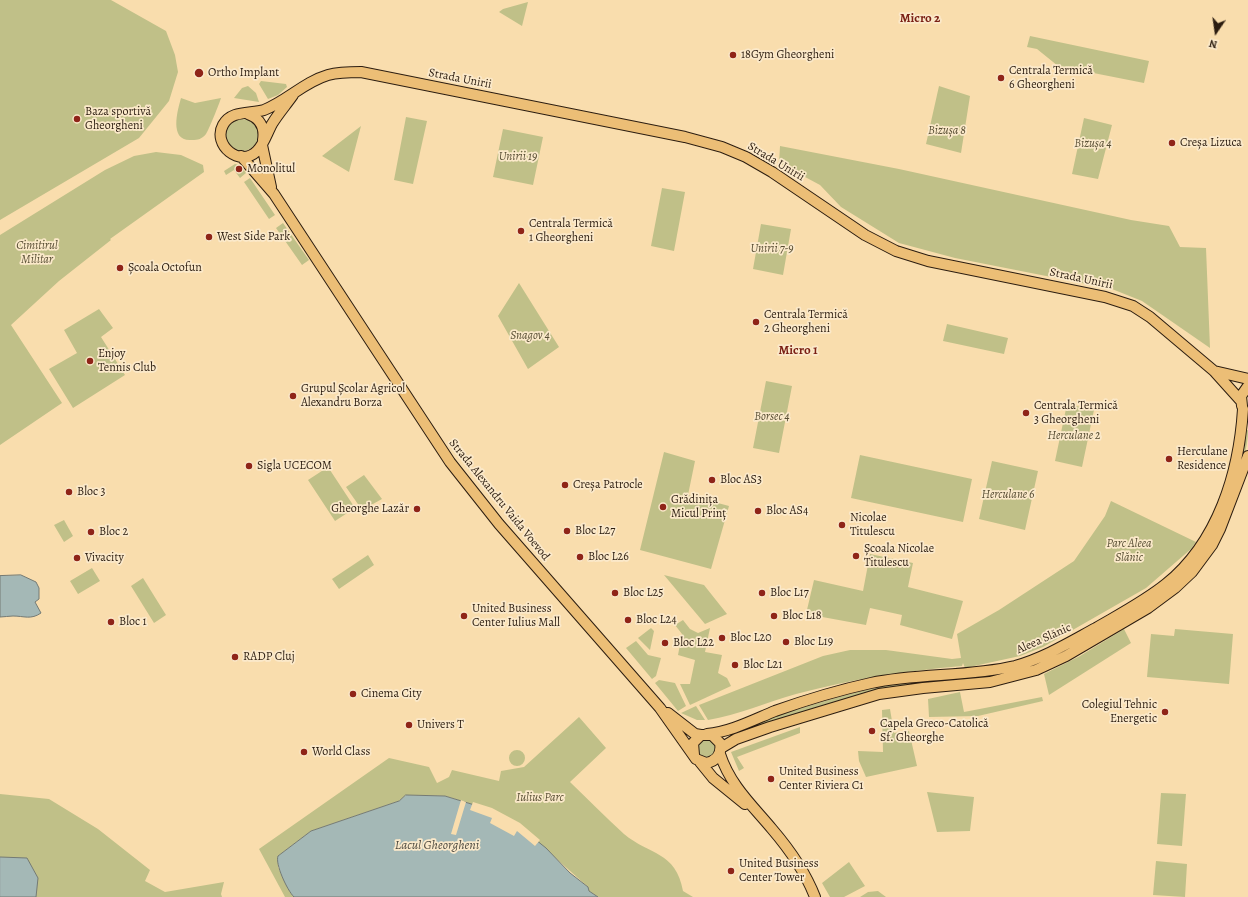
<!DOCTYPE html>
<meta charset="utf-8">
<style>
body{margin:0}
#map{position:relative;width:1248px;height:897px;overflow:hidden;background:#f9ddad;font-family:Alegreya,serif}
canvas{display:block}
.north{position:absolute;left:1196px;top:12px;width:40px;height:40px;-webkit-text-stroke:3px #fbe9ca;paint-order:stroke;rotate:193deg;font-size:11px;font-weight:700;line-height:16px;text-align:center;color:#2c1d10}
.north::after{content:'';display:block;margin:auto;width:14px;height:18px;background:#2c1d10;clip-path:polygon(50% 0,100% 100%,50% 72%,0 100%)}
</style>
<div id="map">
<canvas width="1248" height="897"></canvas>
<div class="north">N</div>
</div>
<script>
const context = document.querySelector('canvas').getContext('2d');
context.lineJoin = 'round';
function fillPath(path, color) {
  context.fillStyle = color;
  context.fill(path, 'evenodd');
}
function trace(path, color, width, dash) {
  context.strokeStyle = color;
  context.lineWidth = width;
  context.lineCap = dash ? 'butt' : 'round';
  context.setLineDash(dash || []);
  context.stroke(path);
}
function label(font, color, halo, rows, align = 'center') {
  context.font = font + ' Alegreya,serif';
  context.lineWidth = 3.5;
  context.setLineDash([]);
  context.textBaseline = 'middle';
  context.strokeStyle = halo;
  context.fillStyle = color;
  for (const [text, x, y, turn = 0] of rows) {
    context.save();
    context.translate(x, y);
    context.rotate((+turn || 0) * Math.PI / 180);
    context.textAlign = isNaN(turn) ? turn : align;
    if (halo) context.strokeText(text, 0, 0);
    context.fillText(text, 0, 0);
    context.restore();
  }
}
fillPath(new Path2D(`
 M0 0H111L166 31 175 55 178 72 169 101 139 138 0 220Z
 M528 2 522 26 499 12 503 9Z
 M1030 36 1149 61 1144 83 1058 66 1037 49 1027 47Z
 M261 81 286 84 287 87 278 95 268 99 259 84Z
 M248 86 256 93 259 102 234 98 242 88Z
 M939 86 970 96 961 153 926 144Z
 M181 98 195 103 221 98C220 102 208 132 206 134 202 139 198 140 192 140 169 142 177 112 181 98Z
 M406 117 427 121 413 184 394 180Z
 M1084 118 1112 125 1098 179 1072 174Z
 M226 135a16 16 0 1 1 32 0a16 16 0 1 1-32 0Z
 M361 126 349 172 322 156Z
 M503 129 543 137 533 185 493 177Z
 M780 146 899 169 1131 220 1169 226 1180 247 1206 248 1210 348 1142 301 1112 289 955 258 899 243 841 207 820 185 779 163Z
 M156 152 181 155 203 165 204 172 110 239 111 240 59 281 11 325 62 403 0 445V235L105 170 134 156Z
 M235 164 240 165 246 173 240 178 234 170 226 175 224 171Z
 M250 178 275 215 269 219 244 182Z
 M662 188 685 192 674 251 651 246Z
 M283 223 309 260 302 265 276 228Z
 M761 224 791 229 783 275 753 269Z
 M519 283 559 347 528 369 498 316Z
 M99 309 113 328 101 337 125 375 73 408 49 369 77 353 64 330Z
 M947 324 1008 338 1004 354 943 341Z
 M766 381 792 386 779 453 753 448Z
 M1067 404 1094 410 1082 467 1055 461Z
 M1248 430C1248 449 1241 466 1235 484 1207 565 1175 591 1102 632 1077 646 1053 660 1025 669 982 683 934 680 889 689 835 701 782 718 729 735L727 732C780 715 834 696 889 685 932 677 977 676 1021 667 1048 661 1073 644 1097 630 1125 614 1158 598 1180 574 1218 534 1233 484 1245 431Z
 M664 452 695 461 688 495 729 506 711 569 640 550Z
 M860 455 972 479 963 522 851 498Z
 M992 461 1038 471 1025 530 979 519Z
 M328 467 355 508 335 521 308 480Z
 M364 475 382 499 362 510 346 487Z
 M1111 501 1196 542 1191 549 1146 588 1043 647 1020 656 965 668 963 663 962 666C904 671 853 679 796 694 767 702 738 715 708 720L699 705 823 656 850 650H886L952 659 961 658 957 634 999 610 1074 561 1105 516Z
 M64 520 73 536 64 542 54 525Z
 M870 554 913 563 908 587 963 601 952 639 900 625 902 615 870 608 866 625 806 614 814 580 863 591Z
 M368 555 374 565 339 589 332 579Z
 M92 568 100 581 78 594 70 581Z
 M664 575 704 585 727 614 705 624Z
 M143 578 166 615 154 623 131 586Z
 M683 620 690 629 698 633 710 628 705 652 722 655 718 673 727 678 731 686 690 705 680 684H690L695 660 678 655 682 634 675 625Z
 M651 628 654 631 650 650 638 638Z
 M1124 629 1131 643 1049 695 1044 674 1080 656Z
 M1175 629 1233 634 1229 684 1147 677 1151 634 1174 636Z
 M636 641 648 655 661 658 656 676 652 679 626 648Z
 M659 680 675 683 686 706 678 711 655 683Z
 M960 692 964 712 1042 697 1043 701 978 716 929 717 928 699Z
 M696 706 705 720H697L681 713Z
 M890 709 894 733 909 731 917 766 866 777 859 761 858 751 883 752 882 710Z
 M579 717 606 748 570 782C588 799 605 817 624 834 649 855 676 851 683 891L693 897H598L589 891 588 887 531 836 491 810 445 796 406 795 399 801 311 831 278 856V867L294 897H285L259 849 389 758 429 767 437 783 449 777 452 770 499 781 501 771 524 767Z
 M800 727V733L737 757 744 768 739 771 731 752Z
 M707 736 718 745 712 759 698 757 695 746Z
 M509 758a8 8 0 1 1 16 0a8 8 0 1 1-16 0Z
 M927 792 974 797 970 831 937 832Z
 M1161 793 1186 794 1182 846 1157 844Z
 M0 794 49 799 98 829 150 870 145 881 165 892 224 882 221 894 222 897H0Z
 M1156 861 1187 864 1185 897 1153 895Z
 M849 862 865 886 844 897H830L822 883Z
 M878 891 886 897H860L868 892Z`), '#c0c088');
const water = new Path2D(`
 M21 575 36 582 39 588V599L35 602 41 613C31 620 24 616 13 616 9 616 4 617 0 617V576Z
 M406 795 445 796 491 810 531 836 546 848 570 873 588 887 589 891 598 897H294C287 890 275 864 278 856L311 831 399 801Z
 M0 857 27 858 38 878 36 897H0Z`);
fillPath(water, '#a4b8b6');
trace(water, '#747a74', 1);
fillPath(new Path2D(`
 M461 800 466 802 456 835 451 834Z
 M473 802 492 808 520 823 540 840 535 846 517 831 514 836 490 823 492 818 470 810Z`), '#f9ddad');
const major = new Path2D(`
 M293 95C286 105 278 114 272 124 267 133 264 144 257 151 240 168 212 145 223 125 231 110 250 114 264 110 287 101 304 82 328 75 339 72 350 72 361 72L685 137 722 147 746 157 772 172 865 235 896 251 928 261 1105 297 1133 306 1150 317 1214 371 1241 401
 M248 114C260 118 265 128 263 140
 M262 145 271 187
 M241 156 274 194 450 462 499 524 660 708 696 759 706 763C717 761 722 754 720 743L712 735H701L693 743 694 755
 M1214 371 1248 379
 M1242 406 1241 396 1248 386
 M668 713 695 734 701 735
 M707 734C730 732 753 720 775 711 806 700 839 690 871 683 919 673 968 677 1015 666 1044 658 1070 642 1096 628 1120 614 1145 601 1166 584 1218 542 1239 473 1243 409
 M721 748 736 739 770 727 879 694 923 688 990 682 1036 670 1066 656 1148 608 1175 588 1192 572 1212 545 1220 529 1248 456
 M720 754C730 785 752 805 772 829 790 850 805 871 815 897
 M700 762 713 778 745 804`);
trace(major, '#2c1d10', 12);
trace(major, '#ecbe76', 10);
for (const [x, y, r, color] of [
 [733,55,4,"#8f2418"],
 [199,73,5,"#8f2418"],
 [1001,78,4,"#8f2418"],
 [77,119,4,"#8f2418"],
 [1172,143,4,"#8f2418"],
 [239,169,4,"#8f2418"],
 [521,231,4,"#8f2418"],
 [209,237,4,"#8f2418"],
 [120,268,4,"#8f2418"],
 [756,322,4,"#8f2418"],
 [90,361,4,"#8f2418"],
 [293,396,4,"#8f2418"],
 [1026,413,4,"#8f2418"],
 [1169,459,4,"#8f2418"],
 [249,466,4,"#8f2418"],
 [712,480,4,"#8f2418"],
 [565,485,4,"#8f2418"],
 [69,492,4,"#8f2418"],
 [663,507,4,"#8f2418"],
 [417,509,4,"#8f2418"],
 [758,511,4,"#8f2418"],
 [842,525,4,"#8f2418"],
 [567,531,4,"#8f2418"],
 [91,532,4,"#8f2418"],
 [856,556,4,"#8f2418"],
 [580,557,4,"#8f2418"],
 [77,558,4,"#8f2418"],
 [615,593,4,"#8f2418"],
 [762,593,4,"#8f2418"],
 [464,616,4,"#8f2418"],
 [774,616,4,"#8f2418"],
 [628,620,4,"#8f2418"],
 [111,622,4,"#8f2418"],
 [722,638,4,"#8f2418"],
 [786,642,4,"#8f2418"],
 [665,643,4,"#8f2418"],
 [235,657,4,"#8f2418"],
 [735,665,4,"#8f2418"],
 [353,694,4,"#8f2418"],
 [1165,712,4,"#8f2418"],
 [409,725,4,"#8f2418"],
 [872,731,4,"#8f2418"],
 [304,752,4,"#8f2418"],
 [771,779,4,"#8f2418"],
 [731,871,4,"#8f2418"]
]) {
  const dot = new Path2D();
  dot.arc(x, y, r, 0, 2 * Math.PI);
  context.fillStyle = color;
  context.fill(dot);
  trace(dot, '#fbe9ca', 1.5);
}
label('12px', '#2c1d10', '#fbe9ca', [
 ["18Gym Gheorgheni",741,55],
 ["Centrala Termică",1009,71],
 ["6 Gheorgheni",1009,85],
 ["Ortho Implant",208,73],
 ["Baza sportivă",85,112],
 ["Gheorgheni",85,126],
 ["Creșa Lizuca",1180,143],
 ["Monolitul",247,169],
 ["Centrala Termică",529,224],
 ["1 Gheorgheni",529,238],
 ["West Side Park",217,237],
 ["Școala Octofun",128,268],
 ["Centrala Termică",764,315],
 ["2 Gheorgheni",764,329],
 ["Enjoy",98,354],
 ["Tennis Club",98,368],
 ["Grupul Școlar Agricol",301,389],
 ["Alexandru Borza",301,403],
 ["Centrala Termică",1034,406],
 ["3 Gheorgheni",1034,420],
 ["Herculane",1177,452],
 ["Residence",1177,466],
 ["Sigla UCECOM",257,466],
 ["Bloc AS3",720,480],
 ["Creșa Patrocle",573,485],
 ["Bloc 3",77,492],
 ["Grădinița",671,500],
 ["Micul Prinț",671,514],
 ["Gheorghe Lazăr",409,509,"right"],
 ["Bloc AS4",766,511],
 ["Nicolae",850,518],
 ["Titulescu",850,532],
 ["Bloc L27",575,531],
 ["Bloc 2",99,532],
 ["Școala Nicolae",864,549],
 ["Titulescu",864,563],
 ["Bloc L26",588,557],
 ["Vivacity",85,558],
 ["Bloc L25",623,593],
 ["Bloc L17",770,593],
 ["United Business",472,609],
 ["Center Iulius Mall",472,623],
 ["Bloc L18",782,616],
 ["Bloc L24",636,620],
 ["Bloc 1",119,622],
 ["Bloc L20",730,638],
 ["Bloc L19",794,642],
 ["Bloc L22",673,643],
 ["RADP Cluj",243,657],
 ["Bloc L21",743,665],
 ["Cinema City",361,694],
 ["Colegiul Tehnic",1157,705,"right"],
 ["Energetic",1157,719,"right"],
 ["Capela Greco-Catolică",880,724],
 ["Sf. Gheorghe",880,738],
 ["Univers T",417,725],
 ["World Class",312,752],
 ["United Business",779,772],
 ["Center Riviera C1",779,786],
 ["United Business",739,864],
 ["Center Tower",739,878]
], 'left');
label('12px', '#2c1d10', '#fbe9ca', [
 ["Strada Unirii",460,79,11],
 ["Strada Unirii",776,162,31],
 ["Strada Unirii",1081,279,12],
 ["Strada Alexandru Vaida Voevod",499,500,51],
 ["Aleea Slănic",1044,639,-24]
]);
label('italic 12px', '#584e34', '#fbe9ca', [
 ["Bizușa 8",947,131],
 ["Bizușa 4",1093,144],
 ["Unirii 19",518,157],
 ["Cimitirul",37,246],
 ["Militar",37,260],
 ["Unirii 7-9",772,249],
 ["Snagov 4",530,336],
 ["Borsec 4",772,417],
 ["Herculane 2",1074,436],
 ["Herculane 6",1008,495],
 ["Parc Aleea",1129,544],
 ["Slănic",1129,558],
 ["Iulius Parc",540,798]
]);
label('bold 13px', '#7a1f14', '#fbe9ca', [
 ["Micro 2",920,19],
 ["Micro 1",798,351]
]);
label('italic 13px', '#504c42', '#fbe9ca', [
 ["Lacul Gheorgheni",437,846]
]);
</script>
